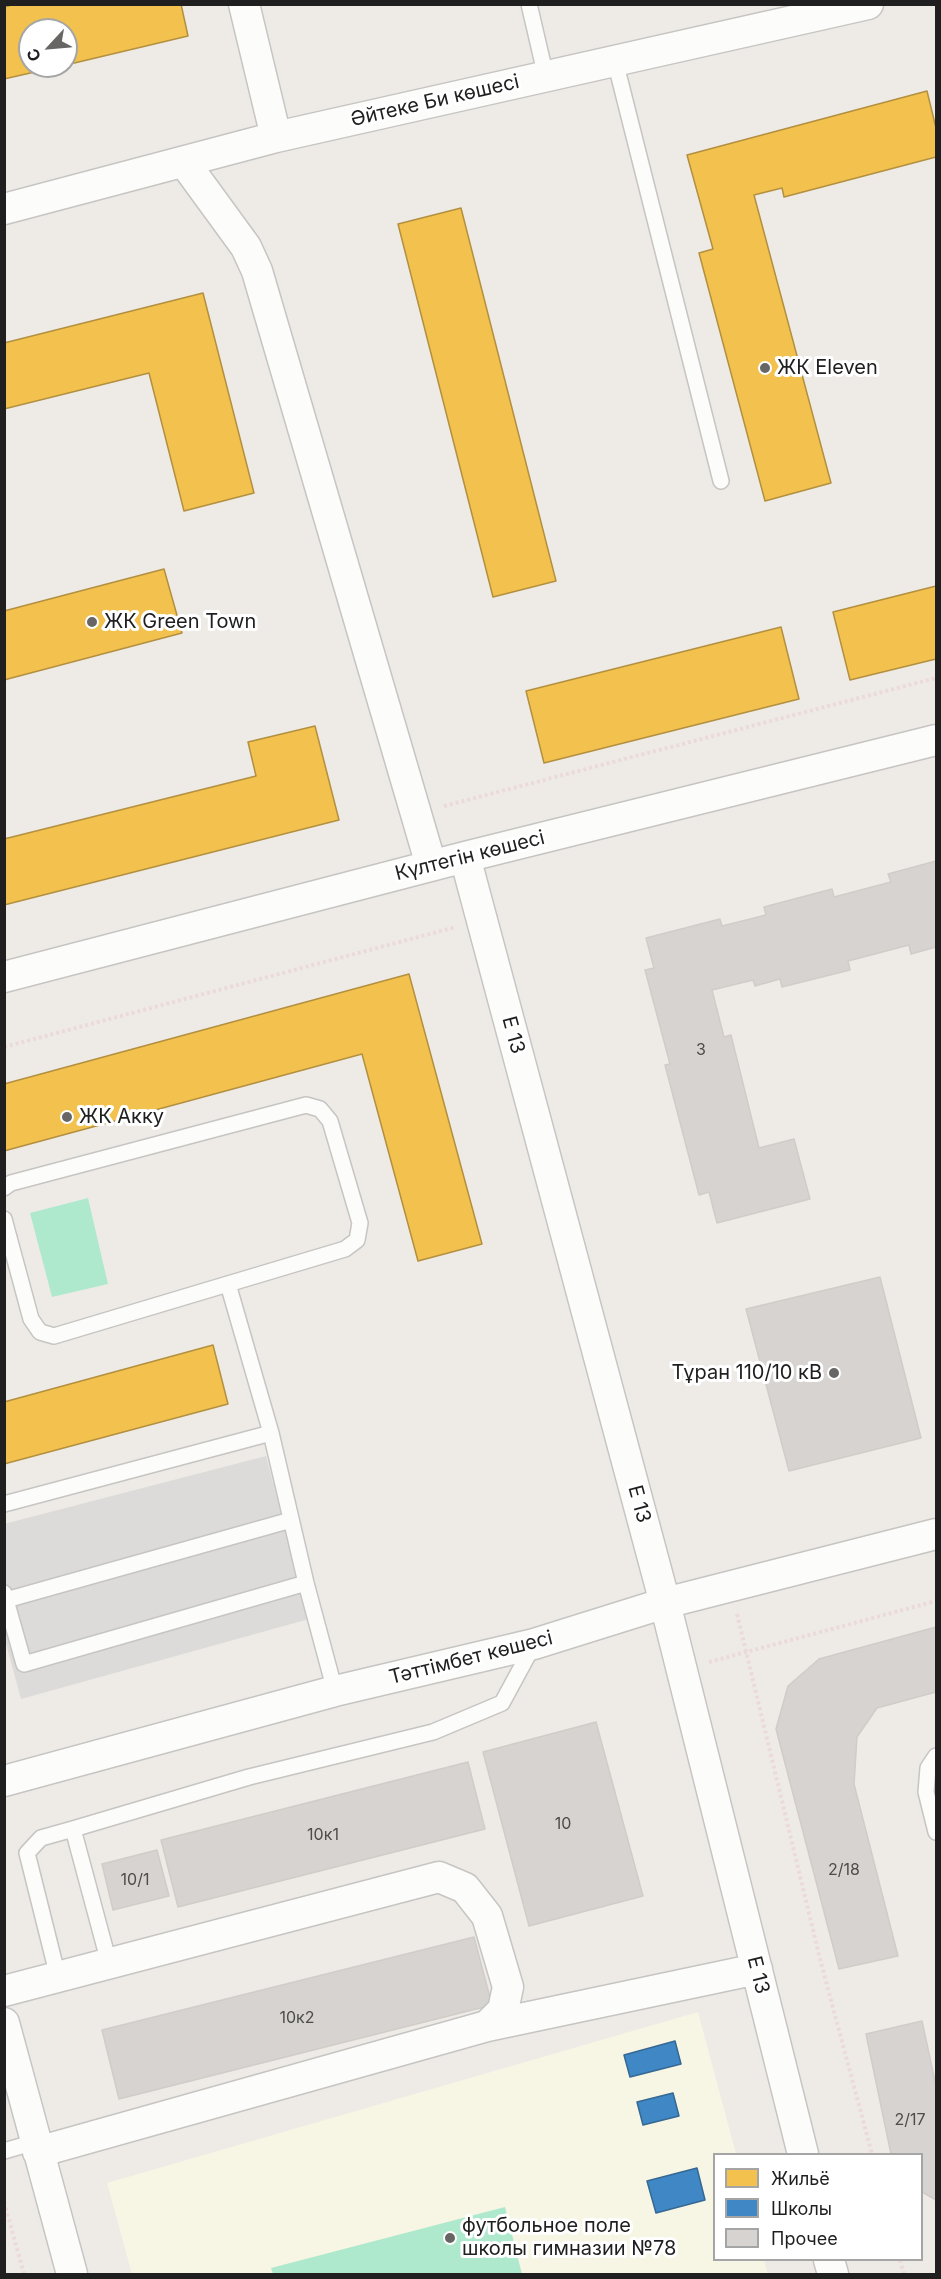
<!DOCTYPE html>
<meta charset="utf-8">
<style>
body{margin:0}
#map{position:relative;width:941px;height:2279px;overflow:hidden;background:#eeebe7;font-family:Inter,sans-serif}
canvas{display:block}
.frame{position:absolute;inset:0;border:6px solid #1f1f1f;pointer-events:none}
.legend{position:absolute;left:713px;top:2153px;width:210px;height:108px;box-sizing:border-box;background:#fff;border:2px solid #a5a5a5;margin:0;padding:8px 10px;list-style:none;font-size:18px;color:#1f1f1f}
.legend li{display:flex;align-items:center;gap:12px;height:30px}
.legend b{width:30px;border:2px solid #a5a5a5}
.north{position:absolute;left:18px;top:18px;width:60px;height:60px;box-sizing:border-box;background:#fff;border:2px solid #a5a5a5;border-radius:50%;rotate:244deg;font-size:16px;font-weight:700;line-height:24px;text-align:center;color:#1f1f1f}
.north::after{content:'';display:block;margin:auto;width:21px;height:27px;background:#676665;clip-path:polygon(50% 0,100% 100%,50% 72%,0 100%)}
</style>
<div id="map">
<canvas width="941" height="2279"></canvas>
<div class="frame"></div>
<ul class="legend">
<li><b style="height:16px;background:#f2c14e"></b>Жильё</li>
<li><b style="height:16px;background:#3f88c5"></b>Школы</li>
<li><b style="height:16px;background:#d6d3d0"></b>Прочее</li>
</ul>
<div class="north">С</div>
</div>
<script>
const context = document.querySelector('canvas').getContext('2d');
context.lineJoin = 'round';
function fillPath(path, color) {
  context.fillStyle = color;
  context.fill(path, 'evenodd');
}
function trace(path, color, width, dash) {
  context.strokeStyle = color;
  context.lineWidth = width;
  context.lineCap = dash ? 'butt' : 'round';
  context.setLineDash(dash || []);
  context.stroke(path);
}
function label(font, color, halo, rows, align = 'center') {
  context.font = font + ' Inter,sans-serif';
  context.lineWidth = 6;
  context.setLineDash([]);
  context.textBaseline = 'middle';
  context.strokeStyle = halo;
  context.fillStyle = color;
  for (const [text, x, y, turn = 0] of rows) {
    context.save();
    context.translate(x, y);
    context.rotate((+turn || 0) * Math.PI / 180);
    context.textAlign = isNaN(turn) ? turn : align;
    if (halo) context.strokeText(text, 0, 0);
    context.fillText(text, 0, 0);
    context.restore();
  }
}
fillPath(new Path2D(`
 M698 2012 736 2154H714V2260H764L768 2274H132L107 2183Z`), '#f7f5e3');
fillPath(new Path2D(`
 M88 1198 108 1284 52 1297 30 1213Z
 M505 2207 522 2274H273L271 2268Z`), '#aee9cd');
fillPath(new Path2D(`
 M266 1456 309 1619 21 1699 5 1640 4 1524Z`), '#dcdbd9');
const homes = new Path2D(`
 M16 4H181L188 36 66 65V30H30V66H61L4 79V7Z
 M927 91 936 128V157L784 197 782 188 754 195 831 483 765 501 699 253 713 249 687 155Z
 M461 208 556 581 493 597 398 224Z
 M203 293 254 493 184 511 149 373 4 409V343Z
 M164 569 182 633 4 680V611Z
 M936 586V659L850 680 833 612Z
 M781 627 799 699 544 763 526 691Z
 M315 726 339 820 4 905V839L256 776 248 742Z
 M409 974 482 1244 418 1261 362 1054 4 1151V1084Z
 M213 1345 228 1404 4 1464V1402Z`);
fillPath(homes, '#f2c14e');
trace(homes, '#b39040', 1.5);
const schools = new Path2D(`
 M675 2041 681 2064 630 2077 624 2055Z
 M673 2093 679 2116 643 2125 637 2102Z
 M697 2168 705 2200 656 2213 647 2181Z`);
fillPath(schools, '#3f88c5');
trace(schools, '#356893', 1.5);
const building = new Path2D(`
 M936 861V947L911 954 909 945 848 961 850 970 782 987 780 979 755 986 753 980 712 990 724 1037 731 1035 759 1148 794 1139 810 1199 717 1223 709 1192 699 1195 665 1065 670 1064 645 970 654 968 646 938 720 919 722 926 766 915 764 907 832 889 834 897 891 882 888 874Z
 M880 1277 921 1438 789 1471 746 1309Z
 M936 1627V1692L877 1708 857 1737 854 1784 898 1956 839 1969 776 1729 788 1686 819 1659Z
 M596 1722 643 1896 529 1926 483 1752Z
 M468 1762 485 1829 178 1907 161 1840Z
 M157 1850 169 1896 113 1910 102 1864Z
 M474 1937 492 2005 119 2099 102 2030Z
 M922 2021 936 2086V2200L922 2192V2154H891L866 2034Z`);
fillPath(building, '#d6d3d0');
trace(building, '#d1ccc8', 1.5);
const lane = new Path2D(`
 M529 4 546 77
 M615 61 721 481
 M4 1188 11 1183 306 1105 320 1109 330 1121 360 1223 357 1240 345 1249 54 1336 40 1332 31 1319 4 1219
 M228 1284 271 1433 306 1583 335 1691
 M4 1504 271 1433
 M4 1593 24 1664 306 1583
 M6 1600 291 1520
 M936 1756 928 1768 926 1792 936 1832
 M109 1963 73 1829 249 1777 433 1732 502 1703 534 1644
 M58 1977 27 1853 41 1838 73 1829
 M4 2151 35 2142`);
const street = new Path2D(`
 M244 4 276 137
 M184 162 246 247 257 271 431 865
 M4 209 276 137 868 4
 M465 857 665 1603 803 2154
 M4 977 465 857 936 740
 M4 1781 335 1691 534 1644 665 1603 936 1534
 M4 1991 439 1877 465 1888 487 1916 508 1987 503 2010 487 2026 38 2152
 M4 2023 72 2274
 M487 2026 757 1969
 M829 2260 833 2274`);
trace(lane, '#c6c5c3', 18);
trace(street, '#c6c5c3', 33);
trace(new Path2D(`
 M444 806 936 678
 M4 1047 456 927
 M737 1614 820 1959 872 2154
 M709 1662 936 1601
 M4 2202 24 2274
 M900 2260 904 2274`), '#ebdad9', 4, [3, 3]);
trace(lane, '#fcfcfb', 15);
trace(street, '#fcfcfb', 30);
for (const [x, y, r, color] of [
 [765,368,6,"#676665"],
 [92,622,6,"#676665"],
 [67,1117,6,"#676665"],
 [834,1373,6,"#676665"],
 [450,2238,6,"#676665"]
]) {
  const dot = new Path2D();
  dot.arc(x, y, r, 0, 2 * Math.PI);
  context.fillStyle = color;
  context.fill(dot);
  trace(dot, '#fff', 2);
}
label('16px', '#4d4c4b', null, [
 ["3",701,1050],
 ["10",563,1824],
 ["10к1",323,1835],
 ["2/18",844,1870],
 ["10/1",135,1880],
 ["10к2",297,2018],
 ["2/17",910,2120]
]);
label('20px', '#1f1f1f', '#fff', [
 ["Әйтеке Би көшесі",435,101,-13],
 ["Күлтегін көшесі",470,856,-14],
 ["E 13",513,1035,75],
 ["E 13",639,1504,75],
 ["Тәттімбет көшесі",471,1658,-14],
 ["E 13",758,1975,76]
]);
label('20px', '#1f1f1f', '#fff', [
 ["ЖК Eleven",777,368],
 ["ЖК Green Town",104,622],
 ["ЖК Акку",79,1117],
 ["Тұран 110/10 кВ",822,1373,"right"],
 ["футбольное поле",462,2226],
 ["школы гимназии №78",462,2249]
], 'left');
</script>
